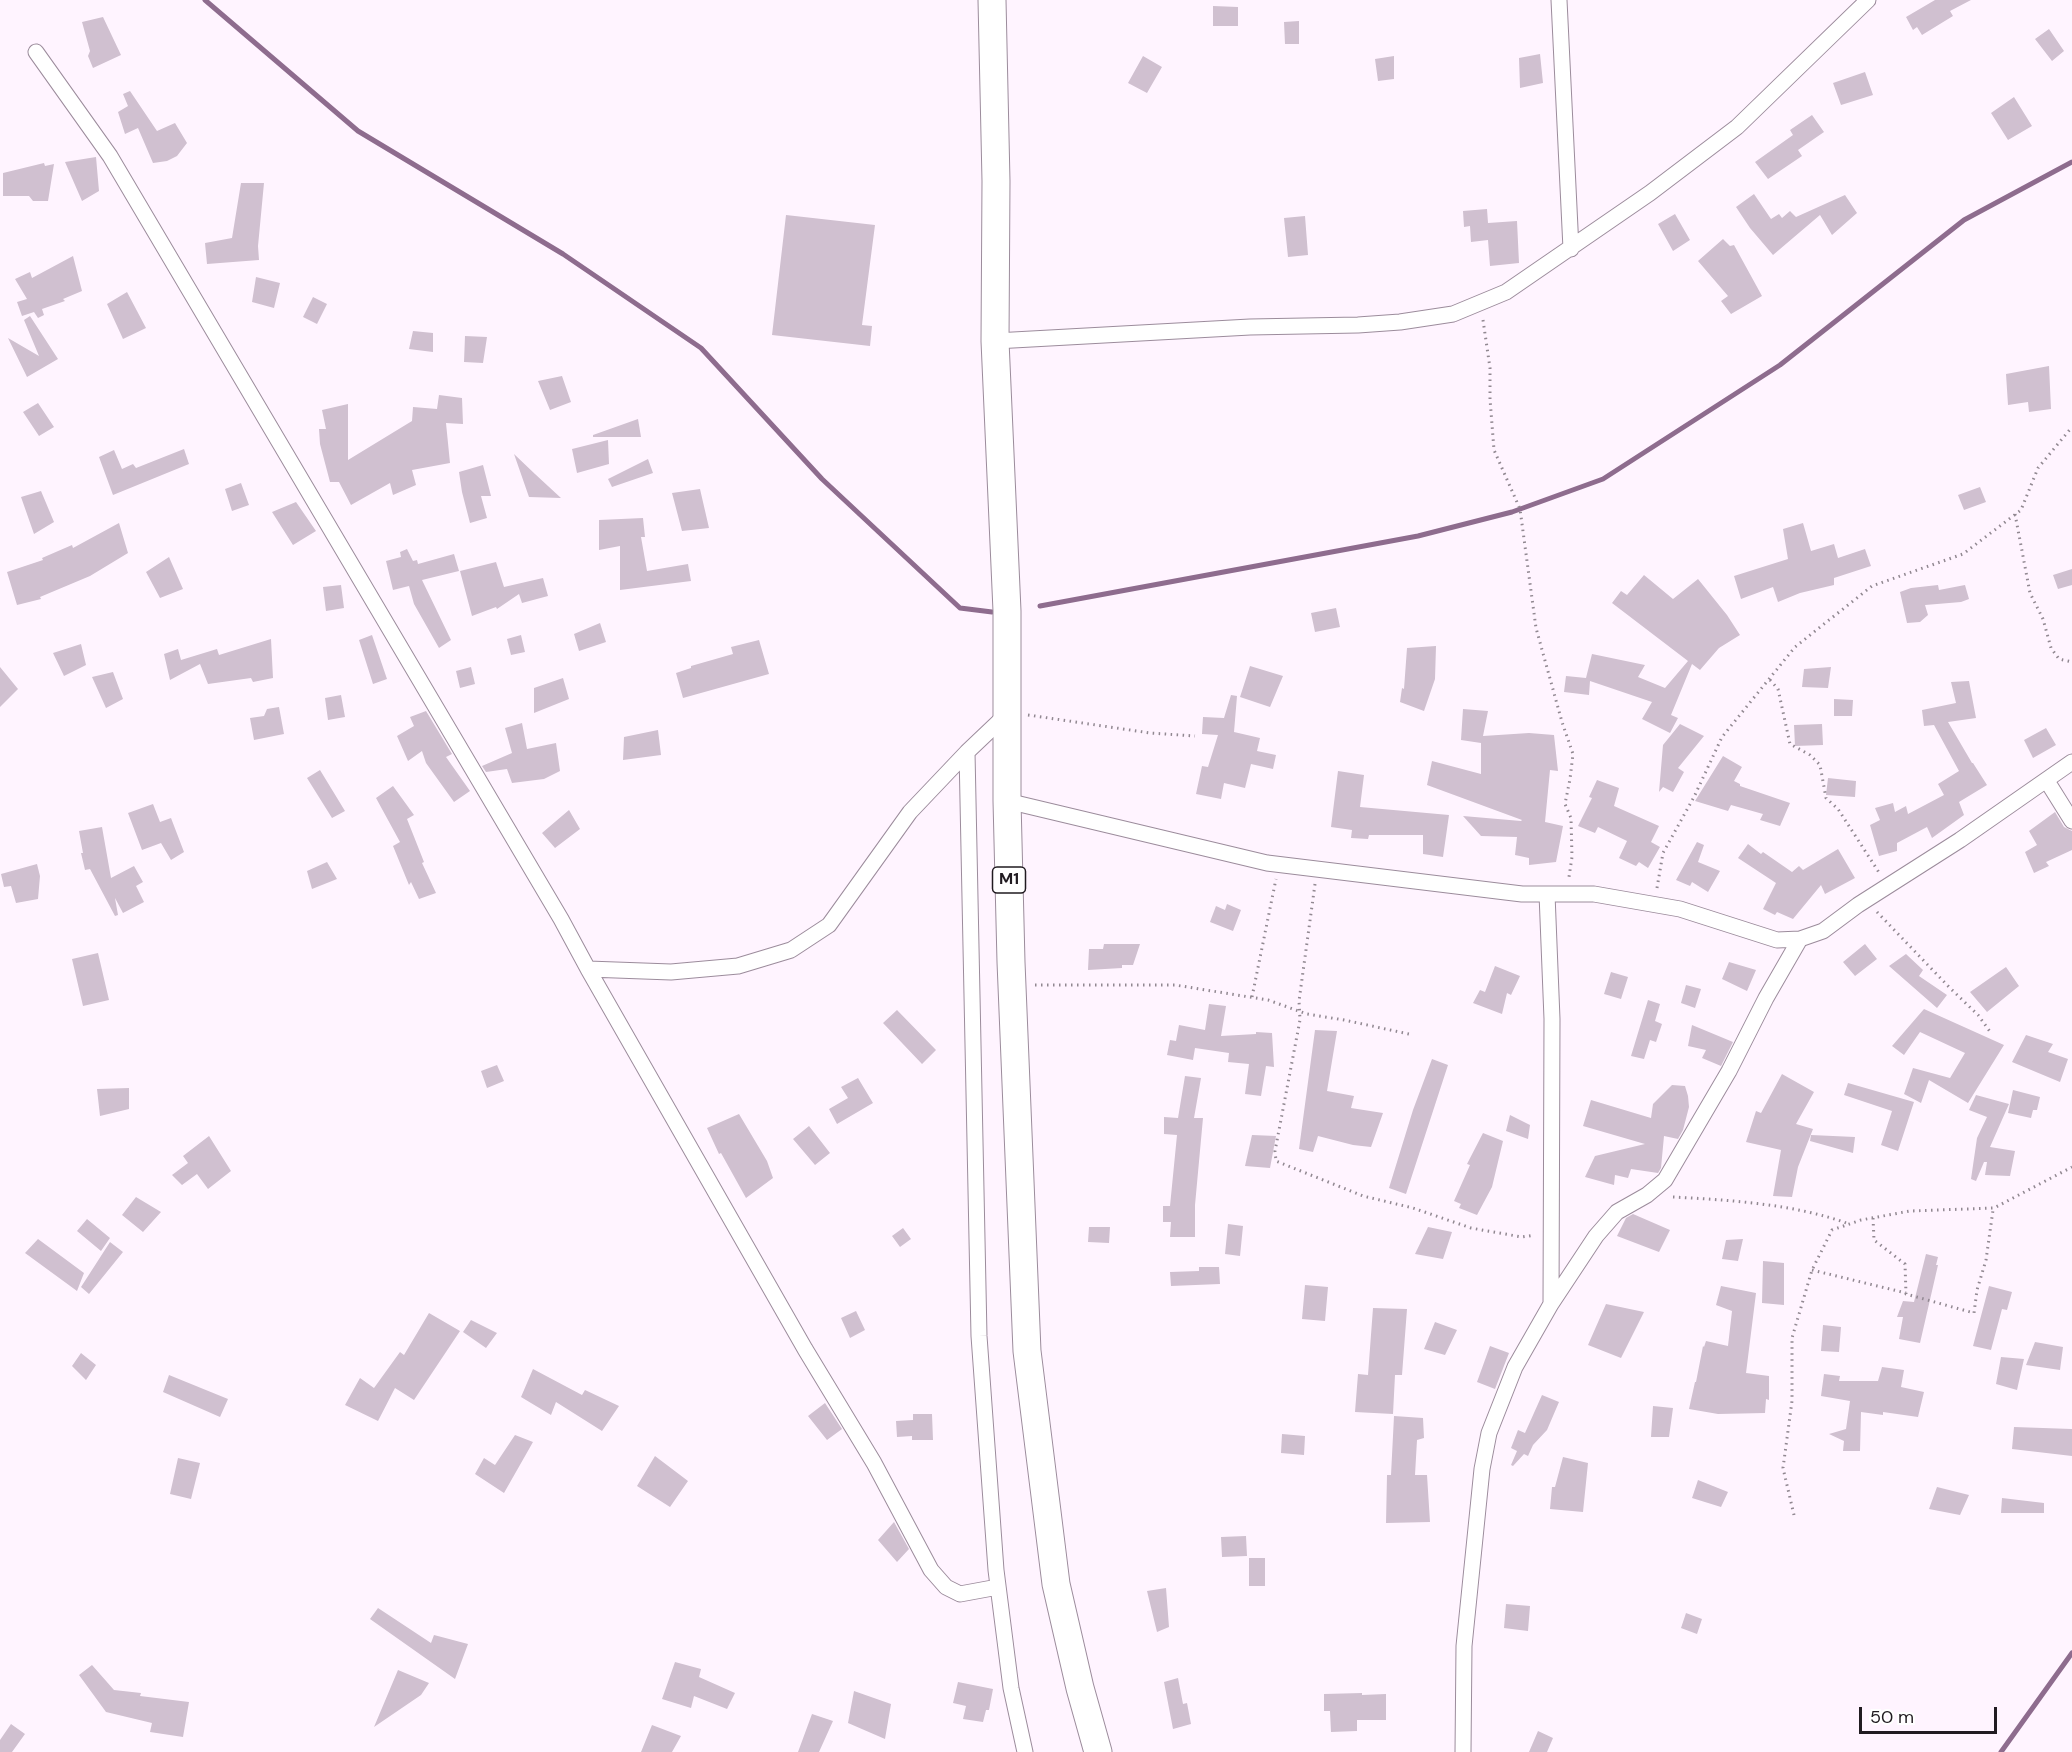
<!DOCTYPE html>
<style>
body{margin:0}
#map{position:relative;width:2072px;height:1752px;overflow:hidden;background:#fff4ff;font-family:"DM Sans",sans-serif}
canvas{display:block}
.scale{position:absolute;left:1859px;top:1707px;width:138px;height:27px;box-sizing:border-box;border:3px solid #211b21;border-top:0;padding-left:8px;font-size:18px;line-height:21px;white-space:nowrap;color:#211b21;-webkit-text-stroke:4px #fff;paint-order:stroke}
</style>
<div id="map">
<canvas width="2072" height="1752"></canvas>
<div class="scale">50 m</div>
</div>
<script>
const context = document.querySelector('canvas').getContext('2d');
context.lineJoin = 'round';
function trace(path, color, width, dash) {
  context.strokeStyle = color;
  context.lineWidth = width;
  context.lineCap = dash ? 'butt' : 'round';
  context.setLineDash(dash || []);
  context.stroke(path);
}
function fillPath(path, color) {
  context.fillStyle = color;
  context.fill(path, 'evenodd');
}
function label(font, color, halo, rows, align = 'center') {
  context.font = font + ' "DM Sans",sans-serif';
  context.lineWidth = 4.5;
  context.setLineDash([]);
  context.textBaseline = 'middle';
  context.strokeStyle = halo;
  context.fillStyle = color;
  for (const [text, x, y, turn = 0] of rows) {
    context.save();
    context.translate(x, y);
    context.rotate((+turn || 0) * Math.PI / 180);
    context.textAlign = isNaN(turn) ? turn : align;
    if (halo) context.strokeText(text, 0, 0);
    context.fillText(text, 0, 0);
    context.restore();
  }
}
trace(new Path2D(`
 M205 0 358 131 563 254 701 348 822 479 960 608 992 612
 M1040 606 1418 536 1512 512 1603 479 1780 365 1964 220 2072 162
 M2001 1752 2072 1653`), '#8e6c8e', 5);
fillPath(new Path2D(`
 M1935 0H1971L1950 11 1953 16 1922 35 1917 27 1913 30 1906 17Z
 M1213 6 1238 7V26H1213Z
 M103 17 121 55 93 68 88 56 90 51 82 22Z
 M1299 21V44H1285L1284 22Z
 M2049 29 2064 51 2052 61 2035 39Z
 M1540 54 1543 83 1520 88 1519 58Z
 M1143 56 1162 67 1147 93 1128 83Z
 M1394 56V79L1378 81 1375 59Z
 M1865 72 1873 95 1841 105 1833 83Z
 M130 91 157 131 175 123 187 143 177 156 167 161 153 163 138 128 125 134 118 112 128 106 123 94Z
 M2014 97 2032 126 2008 140 1991 113Z
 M1812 115 1824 132 1798 150 1802 156 1768 179 1755 162 1793 135 1790 130Z
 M96 157 99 191 82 201 65 162Z
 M44 163 45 166 54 164 48 201H33L29 196H3V173Z
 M241 183H264L258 246 259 260 207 264 205 243 232 238Z
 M1754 194 1771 219 1779 214 1782 218 1790 211 1796 217 1845 195 1857 213 1832 235 1820 215 1773 255 1750 228 1736 207Z
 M1487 209 1488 223 1517 221 1519 263 1490 266 1488 240 1471 242 1470 226 1464 227 1463 211Z
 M1675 214 1690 240 1673 251 1658 224Z
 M786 215 875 225 862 325 872 326 870 346 772 335Z
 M1305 216 1308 255 1288 257 1284 218Z
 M1723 239 1730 246 1734 245 1762 296 1731 314 1721 301 1728 296 1698 261Z
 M73 256 82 291 63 299 65 301 42 309 44 315 38 318 34 312 22 316 17 302 27 299 15 279 30 272 32 278Z
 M256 277 280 283 274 308 252 302Z
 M127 292 146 328 123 339 107 304Z
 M313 297 327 304 317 324 303 317Z
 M30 316 58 359 27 377 8 338 39 356 24 320Z
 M413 331 433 333V352L409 349Z
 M465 336 487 337 483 363 464 362Z
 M2049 366 2051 409 2029 412 2028 402 2008 405 2006 374Z
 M562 376 571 402 550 410 538 381Z
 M439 395 462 398 463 424 446 423 450 463 412 470 416 485 393 495 390 483 351 505 339 482H330L320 444 319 429H326L322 410 348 404V460L412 421 413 407 437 409Z
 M38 403 54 427 39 436 23 412Z
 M638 419 641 437H593V435Z
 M608 440 609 464 577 473 572 449Z
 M184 449 189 464 113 495 99 457 114 450 122 469 133 464 136 468Z
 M514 454 535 474 561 498 529 497Z
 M648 459 653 473 612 487 608 479Z
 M483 465 491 496H481L487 518 470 523 462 492 459 472Z
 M241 483 249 505 232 511 225 489Z
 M1980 487 1986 502 1964 510 1958 495Z
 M700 489 709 528 682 531 672 493Z
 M41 491 54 522 34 534 21 497Z
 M296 502 316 531 293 545 272 512Z
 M643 518 645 537H641L647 571 688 564 691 581 620 590V546L599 550V520Z
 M119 523 128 553 90 576 40 597 41 599 17 605 7 572 43 560 42 558 72 545 73 548Z
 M1803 523 1811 551 1834 544 1838 558 1865 549 1871 566 1834 578V585L1800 593 1778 602 1773 587 1741 599 1734 576 1788 559 1783 529Z
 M407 549 413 561 417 560 418 564 454 554 459 571 422 580 451 640 439 648 414 604 409 586 393 590 386 561 401 557 400 552Z
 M169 557 183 589 160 598 146 572Z
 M496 562 504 587 543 578 548 596 522 603 519 594 497 609 496 607 472 616 460 571Z
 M2072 569V585L2058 589 2053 575Z
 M1644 575 1673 599 1698 579 1727 615 1740 635 1719 648 1700 670 1692 664 1671 715 1678 718 1670 733 1642 719 1652 702 1590 681 1589 695 1564 692 1566 676 1586 678 1592 654 1645 665 1638 677 1665 688 1688 661 1612 603 1621 591 1627 595Z
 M341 585 344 608 326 611 323 587Z
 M1938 585 1939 590 1965 585 1969 599 1961 602 1925 605 1928 615 1920 622 1907 623 1900 592 1911 588Z
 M1336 608 1340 627 1315 632 1311 613Z
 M600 623 606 642 579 651 574 634Z
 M372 635 387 679 373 684 359 640Z
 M521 635 525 652 511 655 507 639Z
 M271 639 273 678 253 682 251 678 208 684 200 664 170 680 164 654 178 649 181 660 217 649 219 655Z
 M759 640 769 674 683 698 676 673 691 668V666L733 654 731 647Z
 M81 644 86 665 64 676 53 653Z
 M1436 646 1435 679 1424 711 1400 702 1402 688 1404 689 1407 648Z
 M1250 666 1283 676 1270 707 1240 697Z
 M0 667 18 689 0 707Z
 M471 667 475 684 460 688 456 671Z
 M1831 667 1828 688 1802 687 1804 669Z
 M113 672 123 699 106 708 92 677Z
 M563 678 569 699 534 713V688Z
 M1969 681 1976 718 1948 722 1972 763H1973L1987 785 1959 802 1964 815 1932 838 1927 827 1897 843V851L1879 856 1870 825 1880 820 1875 808 1893 803 1895 812 1906 806 1908 814 1944 795 1938 784 1959 771 1934 725 1924 726 1922 710 1956 703 1951 682Z
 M341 695 345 717 328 720 325 698Z
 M1231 695 1237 696 1234 732 1260 738 1257 751 1276 755 1273 769 1251 764 1245 788 1224 783 1221 799 1196 794 1202 766 1208 767 1218 735 1202 734 1203 717 1224 718Z
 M1834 699 1853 700 1852 716H1834Z
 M279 707 284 734 254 740 250 718 264 716 267 709Z
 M1463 709 1488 711 1483 736 1529 733 1554 735 1558 771 1550 770 1545 822 1563 826 1556 862 1529 865V858L1515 855 1517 837 1481 836 1463 816 1521 821 1522 820 1427 785 1432 761 1481 774V743L1461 740Z
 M426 711 452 754 446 757 470 791 454 802 426 763 422 751 408 761 397 736 414 726 410 717Z
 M522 723 527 749 556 743 560 771 544 779 512 783 507 769 486 772 482 766 512 753 505 728Z
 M1680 724 1704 736 1678 768 1684 772 1673 792 1663 787 1659 792 1663 745Z
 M1822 724 1823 745 1795 746 1794 725Z
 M2046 728 2056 745 2033 758 2024 740Z
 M658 730 661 755 623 760 624 737Z
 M1723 756 1742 767 1734 781 1740 784V786L1790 803 1780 826 1760 820 1763 814 1731 805 1728 811 1695 801Z
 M320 770 345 811 332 818 307 778Z
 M1338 771 1364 775 1360 807 1449 815 1443 857 1423 854V835H1369L1368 839 1351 838 1352 830 1331 827Z
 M1828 778 1856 781 1855 797 1826 795Z
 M1597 780 1619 788 1614 806 1659 826 1651 842 1660 847 1648 868 1639 862 1636 866 1619 858 1627 841 1598 827 1595 833 1578 826 1592 798 1589 797Z
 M393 786 414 815 407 819 424 862 422 863 436 893 419 899 411 882 409 885 393 846 400 842 376 798Z
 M153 804 160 822 171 818 184 852 171 860 161 843 142 850 128 813Z
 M569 810 580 829 555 848 542 833Z
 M2055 812 2064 827 2072 831V850L2046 862 2049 866 2034 873 2025 852 2037 845 2029 831Z
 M102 827 111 878 134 866 143 882 136 886 144 902 123 913 115 898 118 915 115 916 90 869 85 870 81 853H83L79 831Z
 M1697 842 1704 845 1698 862 1720 871 1708 892 1692 882 1690 886 1676 880Z
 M1748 844 1761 854 1763 852 1792 872 1799 866 1803 870 1838 849 1855 878 1825 894 1821 885 1793 919 1777 912 1775 915 1763 909 1776 883 1738 858Z
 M327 862 337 879 312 889 307 871Z
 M37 864 40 876 38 899 16 903 11 886 4 887 1 874Z
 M1227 904 1241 910 1233 931 1210 922 1216 906 1225 910Z
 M1104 944H1140L1133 965H1122V968L1088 970 1089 949H1103Z
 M1865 944 1877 959 1855 976 1843 962Z
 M98 953 109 1000 83 1006 72 959Z
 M1906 954 1923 970 1919 976 1947 995 1937 1008 1889 966Z
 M1729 962 1756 970 1747 991 1722 979Z
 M1495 966 1520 976 1511 995 1507 993 1502 1014 1473 1003 1480 990 1485 992Z
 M2006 967 2019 986 1987 1012 1970 992Z
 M1611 972 1628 977 1621 999 1604 994Z
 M1686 985 1701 989 1695 1008 1681 1003Z
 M1648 1000 1660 1004 1655 1021 1662 1024 1656 1042 1650 1040 1644 1059 1631 1056Z
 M1209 1004 1226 1006 1221 1036 1256 1034V1032L1272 1033 1274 1067 1266 1066 1261 1096 1245 1094 1249 1064 1228 1062 1229 1053 1195 1048 1193 1060 1167 1055 1170 1040 1176 1041 1179 1025 1205 1030Z
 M1924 1009 2004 1045 1968 1103 1929 1080 1921 1103 1904 1094 1913 1068 1950 1078 1965 1053 1920 1032 1904 1055 1892 1046Z
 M897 1010 936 1050 922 1064 883 1023Z
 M1692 1025 1733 1042 1721 1066 1702 1058 1706 1050 1688 1046Z
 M1315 1030 1337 1031 1327 1091 1354 1096 1351 1108 1383 1113 1371 1147 1353 1145 1318 1136 1313 1152 1299 1149Z
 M2026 1035 2053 1044 2048 1052 2068 1059 2060 1082 2012 1062Z
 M1432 1059 1448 1065 1406 1194 1389 1188 1413 1110Z
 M497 1065 504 1081 487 1088 481 1071Z
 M1782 1074 1814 1092 1796 1124 1813 1129 1798 1167 1792 1197 1773 1196 1781 1150 1746 1142 1756 1111 1761 1113Z
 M1185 1076 1201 1078 1194 1118H1203L1195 1205V1237H1170L1171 1222H1163V1206H1170L1177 1135 1164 1134V1117L1178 1118Z
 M858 1078 873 1103 837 1124 829 1109 848 1098 841 1087Z
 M1848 1083 1914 1102 1898 1151 1881 1145 1892 1111 1844 1095Z
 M1672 1085 1685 1086 1688 1096 1689 1107 1683 1130 1678 1139 1664 1136 1661 1168 1658 1173 1631 1169 1628 1178 1615 1175 1614 1185 1585 1177 1595 1156 1645 1144 1583 1126 1591 1100 1651 1118 1653 1104Z
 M129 1088V1109L100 1116 97 1089Z
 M2013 1090 2040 1097 2037 1110H2033L2031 1118 2008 1113Z
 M1976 1095 2009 1104 1990 1147 2015 1151 2010 1176 1985 1175 1987 1162H1984L1976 1181 1971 1179 1977 1138 1987 1117 1969 1110Z
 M739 1114 767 1161 773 1178 746 1198 721 1153 719 1154 707 1128Z
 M1510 1115 1530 1125 1528 1139 1506 1131Z
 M809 1126 830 1153 815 1165 793 1139Z
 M1483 1133 1503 1141 1492 1187 1477 1215 1459 1208 1461 1204 1454 1201 1470 1165 1467 1164Z
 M1252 1135 1276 1136 1270 1168 1245 1166Z
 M1811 1135 1855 1137 1853 1153 1810 1141Z
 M209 1136 231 1171 208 1189 197 1174 182 1185 172 1175 188 1163 183 1156Z
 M136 1197 161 1212 143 1232 122 1215Z
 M1633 1214 1670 1230 1659 1252 1617 1236 1626 1218Z
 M87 1219 110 1238 101 1251 77 1231Z
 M1228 1224 1243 1226 1240 1256 1225 1254Z
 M1089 1227H1110L1109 1243 1088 1242Z
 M1428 1227 1452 1232 1443 1259 1415 1254Z
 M903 1228 911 1239 900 1247 892 1236Z
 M38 1239 84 1273 77 1291 25 1253Z
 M1743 1239 1738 1261 1722 1259 1726 1240Z
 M110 1242 123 1252 89 1294 81 1287Z
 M1926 1254 1938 1257 1936 1265H1938L1920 1343 1899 1339 1903 1317H1897L1903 1301 1914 1302Z
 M1763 1261 1784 1263V1305L1762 1303Z
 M1199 1267H1219L1220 1284 1171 1286 1170 1272 1199 1271Z
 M1305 1285 1328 1287 1325 1321 1302 1319Z
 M1721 1286 1756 1293 1746 1373 1769 1376V1400L1766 1399 1765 1413 1718 1414 1689 1409 1695 1382H1696L1703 1346 1704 1347 1706 1341 1728 1346 1732 1311 1716 1305Z
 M1989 1286 2012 1292 2007 1310 2002 1309 1991 1350 1973 1346Z
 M1606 1304 1644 1312 1621 1358 1588 1345Z
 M1373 1308 1407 1309 1402 1375H1395L1393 1414 1355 1412 1358 1374 1368 1375Z
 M856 1311 865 1330 850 1338 841 1318Z
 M429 1313 460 1331 414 1400 395 1388 378 1421 345 1405 360 1378 374 1388 400 1352 404 1355Z
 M471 1320 497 1333 486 1348 463 1332Z
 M1435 1322 1457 1330 1445 1355 1424 1349Z
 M1823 1325 1841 1327 1839 1352 1821 1351Z
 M2035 1342 2063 1347 2060 1370 2026 1365Z
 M1490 1346 1509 1353 1495 1389 1477 1382Z
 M81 1353 96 1365 86 1380 72 1366Z
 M2001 1357 2024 1359 2017 1390 1996 1384Z
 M1882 1367 1904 1370 1901 1387 1924 1392 1918 1417 1883 1412V1415L1861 1412 1860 1451H1843L1844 1441 1829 1434 1846 1429 1850 1401 1821 1396 1824 1374 1840 1376 1839 1381H1878Z
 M533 1369 582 1395 585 1390 619 1406 602 1431 556 1402 551 1415 521 1397Z
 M169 1375 228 1399 220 1417 163 1392Z
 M1542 1395 1559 1402 1547 1430 1533 1445 1528 1456 1524 1454 1513 1466 1511 1465 1517 1451 1511 1448 1518 1430 1525 1433Z
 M825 1403 842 1429 827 1440 808 1416Z
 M1653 1406 1673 1408 1669 1437H1651Z
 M913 1414H932L933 1440H912V1436L897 1437 896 1421 913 1420Z
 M1394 1416 1423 1418 1424 1438 1417 1440 1415 1475H1427L1430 1522 1386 1523 1387 1475H1391Z
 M2014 1427 2072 1429V1456L2012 1449Z
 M1282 1434 1305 1436 1304 1455 1281 1453Z
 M515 1435 533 1442 504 1493 475 1474 484 1458 495 1465Z
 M655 1456 688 1481 670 1507 637 1486Z
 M1563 1457 1588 1463 1583 1512 1550 1509 1552 1487H1555Z
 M178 1458 200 1463 191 1499 170 1494Z
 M1698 1480 1728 1492 1721 1507 1692 1498Z
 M1937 1487 1969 1495 1960 1515 1929 1509Z
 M2002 1498 2044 1503V1513H2001Z
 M894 1522 909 1549 897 1562 878 1540Z
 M1246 1536 1247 1556 1222 1557 1221 1537Z
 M1249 1558H1265V1586H1249Z
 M1166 1588 1169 1627 1157 1632 1147 1591Z
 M1506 1604 1530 1606 1528 1631 1504 1628Z
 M378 1608 431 1643 434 1635 468 1644 455 1679 370 1619Z
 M1686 1613 1702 1619 1697 1634 1681 1628Z
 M675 1662 701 1669 699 1677 735 1693 727 1709 694 1696 691 1708 662 1699Z
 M92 1665 114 1690 141 1693 140 1696 189 1702 183 1737 150 1732 152 1723 106 1712 79 1675Z
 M398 1670 429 1683 421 1695 374 1727Z
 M1178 1678 1183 1704 1187 1703 1191 1724 1173 1729 1164 1682Z
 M958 1682 993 1689 989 1710H986L983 1722 963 1719 966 1706 953 1703Z
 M854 1691 891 1704 885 1739 848 1723Z
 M1362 1693V1695L1386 1694V1720H1357V1731L1331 1732 1330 1711H1324V1694Z
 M812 1714 833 1721 819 1752H798Z
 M11 1724 25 1734 12 1752H0V1740Z
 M652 1725 681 1736 672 1752H641Z
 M1538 1731 1553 1738 1547 1752H1529Z`), '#d0c0d0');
const street = new Path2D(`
 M1559 0 1571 249
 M36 52 110 156 561 919 588 969 671 972 738 966 791 950 829 925 910 812 967 752 1007 714
 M995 341 1250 327 1358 325 1400 322 1453 314 1506 292 1650 193 1737 127 1868 0
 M967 752 979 1336 996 1570 1011 1688 1025 1752
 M2047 781 2072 821
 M1007 801 1267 863 1522 894H1594L1680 909 1777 940 1800 939 1823 931 1858 905 1960 840 2072 762
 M1547 894 1552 1019 1551 1304
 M588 969 805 1349 874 1463 931 1570 946 1587 960 1594 998 1587
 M1463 1752 1464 1646 1482 1469 1489 1433 1515 1367 1551 1304 1596 1236 1617 1212 1647 1195 1665 1180 1729 1071 1766 998 1800 939`);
const highway = new Path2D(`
 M992 0 996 181 995 341 1007 611V801L1011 962 1027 1351 1056 1584 1080 1688 1098 1752`);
trace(street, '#9c8c9c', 17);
trace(highway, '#9c8c9c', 29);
trace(new Path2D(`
 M1483 320 1490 368V399L1494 450 1520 509 1536 628 1562 722 1573 754 1570 779 1565 804 1571 818 1572 857 1569 877
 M2015 514 2030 593 2043 619 2051 648 2059 659 2072 662
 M1770 680 1778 689 1790 744 1810 755 1820 765 1826 798 1838 809 1880 874
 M1028 715 1150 733 1195 736
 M1315 884 1299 1001 1300 1020 1275 1151 1276 1161 1363 1196 1413 1208 1471 1228 1522 1237 1535 1235
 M1657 888 1663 853 1694 797 1722 737 1795 647 1872 586 1963 554 2021 510 2038 468 2072 427
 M1877 912 1949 987 1978 1015 1991 1033
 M1035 985H1175L1268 1000 1307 1014 1344 1020 1409 1034
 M1252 997 1276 879
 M1673 1197C1729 1200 1796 1204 1849 1224
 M1873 1218 1874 1240 1905 1264 1906 1294 1974 1313 1977 1290 1986 1260 1993 1210
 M1812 1270 1906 1293
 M1794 1515 1783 1468 1792 1401V1338L1812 1270 1832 1230 1861 1220 1910 1211 1994 1208 2072 1167`), '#918891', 3, [1.5, 4.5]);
trace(street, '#fff', 15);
trace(highway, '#fff', 27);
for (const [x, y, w] of [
 [1009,880,33]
]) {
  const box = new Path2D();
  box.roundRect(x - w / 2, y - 13, w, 26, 4.5);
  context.fillStyle = '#fff';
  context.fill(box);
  trace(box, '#211b21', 1.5);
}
label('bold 16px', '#211b21', null, [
 ["M1",1009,880]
]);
</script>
